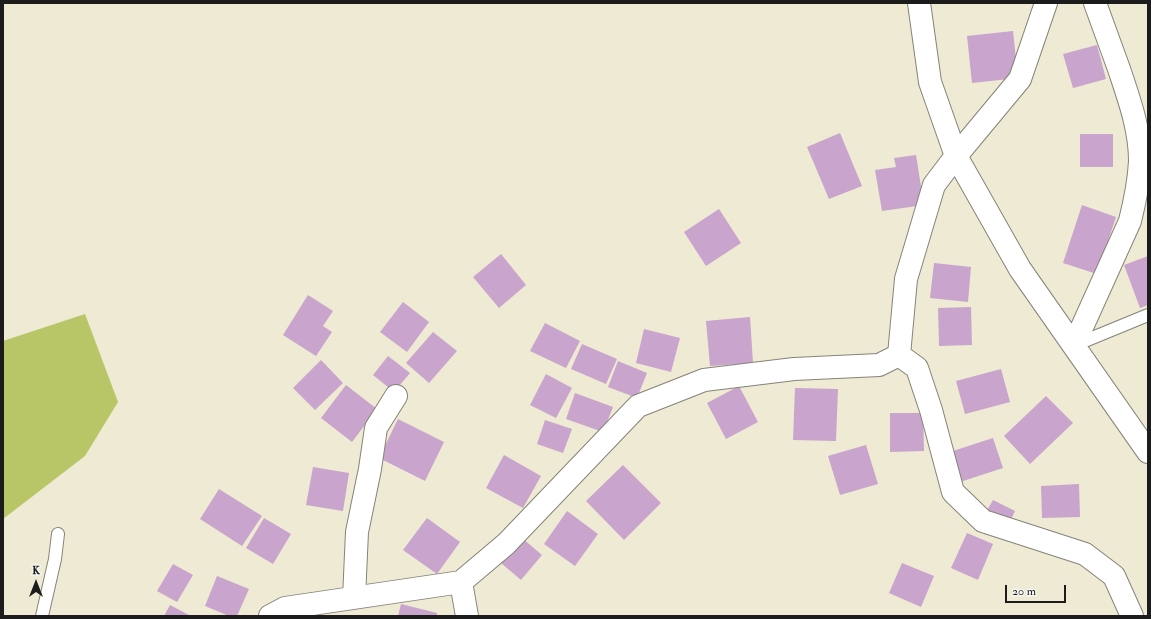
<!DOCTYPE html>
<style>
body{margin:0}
#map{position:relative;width:1151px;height:619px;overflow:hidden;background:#eeead4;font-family:"IM FELL Double Pica",serif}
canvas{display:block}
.frame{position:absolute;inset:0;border:4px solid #1c1c1c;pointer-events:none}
.north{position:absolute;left:16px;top:563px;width:40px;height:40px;-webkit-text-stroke:3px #f6f6f2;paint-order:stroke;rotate:0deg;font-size:11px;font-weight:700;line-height:16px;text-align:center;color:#1c1c1c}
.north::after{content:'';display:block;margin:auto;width:14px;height:18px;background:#1c1c1c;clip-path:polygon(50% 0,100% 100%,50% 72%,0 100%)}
.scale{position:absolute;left:1005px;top:585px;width:61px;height:18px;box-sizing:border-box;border:2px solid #1c1c1c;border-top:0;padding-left:5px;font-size:12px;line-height:14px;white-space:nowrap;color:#1c1c1c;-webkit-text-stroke:3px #f6f6f2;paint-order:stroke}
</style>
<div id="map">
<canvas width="1151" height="619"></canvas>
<div class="frame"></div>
<div class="north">K</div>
<div class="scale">20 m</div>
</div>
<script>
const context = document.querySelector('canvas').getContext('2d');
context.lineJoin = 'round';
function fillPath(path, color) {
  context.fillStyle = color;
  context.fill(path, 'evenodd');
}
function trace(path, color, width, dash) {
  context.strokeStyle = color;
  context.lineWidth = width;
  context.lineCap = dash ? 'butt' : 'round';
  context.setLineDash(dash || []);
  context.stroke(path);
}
fillPath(new Path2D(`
 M85 314 118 402 85 456 3 519V341Z`), '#b8c668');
fillPath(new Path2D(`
 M1013 31 1018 78 972 83 967 36Z
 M1097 45 1106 79 1073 88 1063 54Z
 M840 133 862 186 829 199 807 147Z
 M1080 134H1113V167H1080Z
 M916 155 924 205 882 211 875 170 896 167 894 158Z
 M1082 205 1116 217 1097 274 1063 263Z
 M719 209 741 243 706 266 684 232Z
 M501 254 526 285 499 308 473 277Z
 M1148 256V305L1140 308 1124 265Z
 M934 263 971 267 968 302 930 298Z
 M308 295 333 311 323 326 332 332 316 356 283 335Z
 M403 302 429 322 407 352 380 332Z
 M971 307 972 345 939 346 938 308Z
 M750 317 753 363 710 366 706 321Z
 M545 323 580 341 566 368 530 351Z
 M644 329 680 338 671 372 636 363Z
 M433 332 457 351 429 383 406 363Z
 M582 344 617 359 606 384 571 369Z
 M388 356 410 373 394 392 373 375Z
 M321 360 343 383 315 410 293 388Z
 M618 361 647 373 637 398 608 387Z
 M1001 369 1010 402 965 414 956 381Z
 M546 374 572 388 556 418 530 405Z
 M346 385 377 409 352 442 321 418Z
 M739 386 758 422 726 439 707 403Z
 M795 388 838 389 836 441 793 440Z
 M575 393 613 407 603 432 566 419Z
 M1046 396 1073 423 1030 464 1004 436Z
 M890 413H923L924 451 890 452Z
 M398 419 444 442 425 481 379 458Z
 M545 420 572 429 563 453 537 444Z
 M993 438 1003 468 960 482 950 452Z
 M866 445 878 484 840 495 828 456Z
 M504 455 541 476 523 508 486 488Z
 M623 465 661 503 624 540 586 501Z
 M313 467 349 473 343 511 306 505Z
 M1079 484 1080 517 1042 518 1041 486Z
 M219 489 262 516 242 546 200 519Z
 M993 500 1015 511 1008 526 985 514Z
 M567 511 598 534 575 566 544 544Z
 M264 518 291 534 273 564 246 548Z
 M427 518 460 542 437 574 403 550Z
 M967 533 993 544 978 580 951 568Z
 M522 538 542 555 521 580 501 563Z
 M902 563 934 576 921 607 889 593Z
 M173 564 193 575 177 602 157 591Z
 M217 576 249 589 237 616H229L205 606Z
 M401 604 437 613V616H398Z
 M170 605 191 616H164Z`), '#c9a4cc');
const lane = new Path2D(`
 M1075 345 1148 315
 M42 616 55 559 58 534`);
const street = new Path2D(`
 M919 3 930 82 956 156 1020 269 1148 452
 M1074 345 1130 221C1135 201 1139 182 1140 161 1140 129 1129 99 1119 69 1111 47 1103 25 1095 3
 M899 355 917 368 931 410 953 492 983 521 1085 554 1114 576 1132 616
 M461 582 467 616
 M354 598 357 532 370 469 376 428 396 396
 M270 616 285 608 461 582 506 544 638 406 704 380 794 369 879 365 899 355 906 279 934 185 956 156 1020 79 1046 3`);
trace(lane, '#858378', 14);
trace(street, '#858378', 24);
trace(lane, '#fff', 12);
trace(street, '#fff', 22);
</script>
